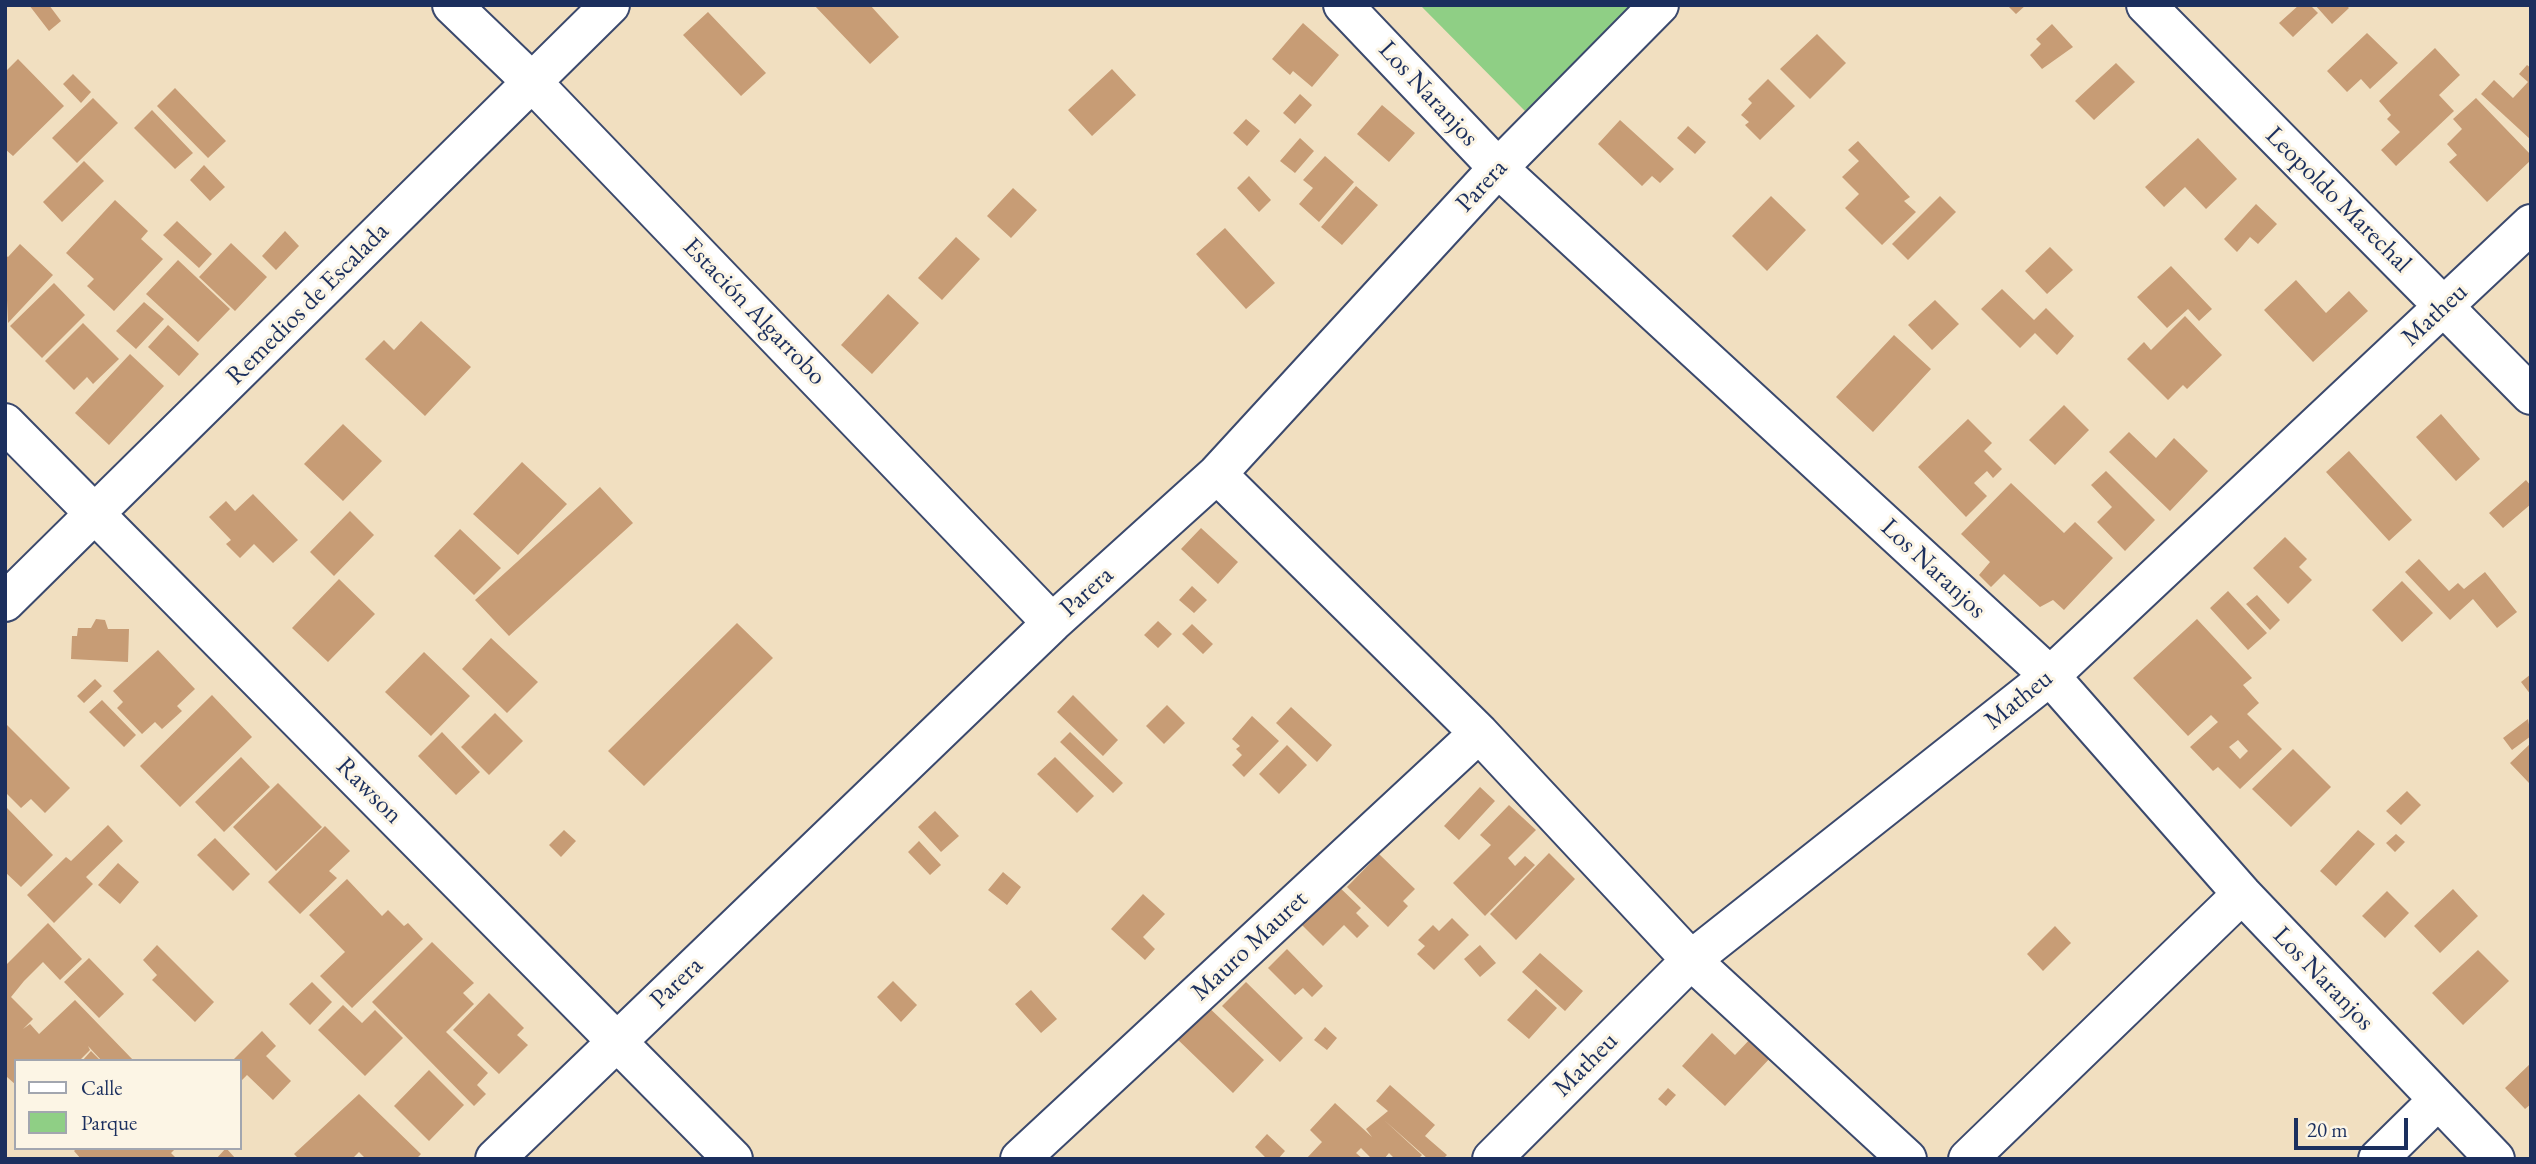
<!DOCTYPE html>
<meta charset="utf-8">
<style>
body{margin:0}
#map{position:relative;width:2536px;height:1164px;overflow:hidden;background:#f1dfc0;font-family:"EB Garamond",serif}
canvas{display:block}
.frame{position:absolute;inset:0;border:7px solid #1b2f5e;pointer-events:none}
.legend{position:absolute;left:14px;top:1059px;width:228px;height:91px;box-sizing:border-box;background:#fcf5e5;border:2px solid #a2a6af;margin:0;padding:9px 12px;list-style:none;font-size:21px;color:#1b2f5e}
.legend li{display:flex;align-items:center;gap:14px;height:35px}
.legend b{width:35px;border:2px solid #a2a6af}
.scale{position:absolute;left:2294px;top:1118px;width:114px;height:32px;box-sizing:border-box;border:4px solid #1b2f5e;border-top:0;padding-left:9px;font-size:21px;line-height:24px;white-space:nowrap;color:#1b2f5e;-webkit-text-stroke:5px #fcf5e5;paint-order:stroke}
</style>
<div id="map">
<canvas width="2536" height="1164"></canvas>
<div class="frame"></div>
<ul class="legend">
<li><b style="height:9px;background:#fff"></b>Calle</li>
<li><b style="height:19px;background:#8fcf85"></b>Parque</li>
</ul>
<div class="scale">20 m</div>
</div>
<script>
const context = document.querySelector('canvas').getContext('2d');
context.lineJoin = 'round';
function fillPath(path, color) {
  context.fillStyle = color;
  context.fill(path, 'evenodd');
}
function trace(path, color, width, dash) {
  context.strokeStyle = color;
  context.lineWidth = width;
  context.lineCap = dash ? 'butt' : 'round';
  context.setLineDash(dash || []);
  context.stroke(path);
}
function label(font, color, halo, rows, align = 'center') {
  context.font = font + ' "EB Garamond",serif';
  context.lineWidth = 6;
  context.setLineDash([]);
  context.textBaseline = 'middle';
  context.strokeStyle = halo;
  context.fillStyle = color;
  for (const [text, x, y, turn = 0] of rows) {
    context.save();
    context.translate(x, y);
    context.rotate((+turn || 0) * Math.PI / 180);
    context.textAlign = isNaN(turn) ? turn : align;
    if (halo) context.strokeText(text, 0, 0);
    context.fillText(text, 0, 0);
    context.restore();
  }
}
fillPath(new Path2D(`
 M1420 5H1633L1525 111Z`), '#8fcf85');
fillPath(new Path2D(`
 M29 5H49L61 21 49 31Z
 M814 5H870L899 37 870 64Z
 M2007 5H2026L2016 14Z
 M2299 5H2310L2318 13 2293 37 2279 23Z
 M2315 5H2346L2349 8 2332 24Z
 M708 12 766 73 741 96 683 35Z
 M1303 23 1339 55 1312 87 1293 71 1290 75 1272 59Z
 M2052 24 2073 47 2042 69 2030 55 2041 44 2036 39Z
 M2367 33 2398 63 2370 89 2361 79 2347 92 2327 71Z
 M1817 34 1846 63 1810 99 1780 69Z
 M2435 48 2460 75 2439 95 2454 111 2396 166 2381 150 2400 132 2387 119 2391 115 2379 101Z
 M18 59 64 106 13 156 5 149V72Z
 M2116 63 2135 82 2094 120 2075 101Z
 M2527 65 2531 68V140L2481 94 2494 80 2513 98 2528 82 2519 74Z
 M1112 69 1136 95 1092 136 1068 110Z
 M73 74 91 92 81 103 63 84Z
 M1768 79 1795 106 1760 140 1745 125 1749 122 1741 115 1752 103 1748 99Z
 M175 88 226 141 208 158 157 106Z
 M1300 94 1312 105 1295 124 1283 113Z
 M93 98 118 123 77 163 52 138Z
 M2476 98 2531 155V160L2487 202 2449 162 2457 155 2447 144 2462 129 2453 119Z
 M1382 105 1415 133 1389 162 1357 134Z
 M152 110 193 153 175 169 134 128Z
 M1246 119 1260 131 1247 146 1233 133Z
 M1620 120 1674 169 1660 183 1652 176 1642 186 1598 144Z
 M1688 126 1706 142 1695 154 1677 138Z
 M1300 138 1314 151 1295 173 1280 161Z
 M2198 138 2237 179 2206 209 2185 187 2164 207 2145 187Z
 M1858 141 1910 197 1904 201 1916 212 1882 245 1845 208 1859 194 1842 177 1859 161 1848 150Z
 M1325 156 1354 182 1319 222 1299 204 1313 188 1303 180Z
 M84 161 104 181 62 222 43 202Z
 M204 165 225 187 210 201 190 180Z
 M1249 176 1271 200 1259 212 1237 188Z
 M1356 186 1378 205 1342 245 1321 227Z
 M1013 188 1037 210 1011 238 987 216Z
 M1771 196 1806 230 1767 271 1732 236Z
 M1940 196 1956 212 1908 260 1892 244Z
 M115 200 148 231 141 239 163 259 114 311 87 286 94 279 66 253Z
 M2256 204 2277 224 2258 244 2250 237 2237 252 2224 239Z
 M177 221 212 254 199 268 163 235Z
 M1225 228 1275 283 1246 309 1196 254Z
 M285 231 299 246 276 270 262 256Z
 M956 237 980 259 942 300 918 278Z
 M231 243 267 277 235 311 199 277Z
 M20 244 53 275 8 323 5 255 8 257Z
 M2050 247 2073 270 2047 294 2025 271Z
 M178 260 230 309 198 342 146 294Z
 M2171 266 2212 309 2199 321 2188 309 2167 328 2137 297Z
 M2296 280 2326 313 2349 291 2368 311 2313 362 2264 310Z
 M54 283 85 315 42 358 10 326Z
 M2002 289 2034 320 2046 308 2074 336 2057 355 2035 333 2020 348 1981 309Z
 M888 294 919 323 872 374 841 345Z
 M1935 300 1959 324 1932 350 1908 325Z
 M144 302 164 319 136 349 116 331Z
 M2185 316 2222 355 2187 389 2183 385 2168 400 2127 359 2144 342 2151 350Z
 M421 321 471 367 425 416 365 359 384 340 394 350Z
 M83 323 119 359 93 384 87 377 74 390 45 361Z
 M168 325 199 354 179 376 148 347Z
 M1894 335 1931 369 1873 432 1836 397Z
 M130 354 164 386 109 445 75 413Z
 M2064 405 2089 430 2055 465 2029 440Z
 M2441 414 2480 459 2456 481 2416 437Z
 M1968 419 1992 443 1984 451 2002 469 1993 478 1987 471 1974 483 1987 496 1966 517 1918 467Z
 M343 424 382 461 343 501 304 464Z
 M2129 432 2156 458 2174 438 2208 471 2170 511 2109 452Z
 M2349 451 2412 520 2389 541 2326 472Z
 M522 462 567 504 518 555 473 514Z
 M2106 471 2155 520 2125 551 2097 522 2112 507 2091 485Z
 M2526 480 2531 486V504L2503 528 2489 513Z
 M2011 483 2064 533 2075 522 2113 558 2064 610 2053 600 2040 607 2004 574 1991 587 1979 575 1990 562 1961 534Z
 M600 487 633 523 509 636 475 600Z
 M253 494 298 540 273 563 254 544 240 558 226 544 231 540 209 517 226 501 235 511Z
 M350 511 374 535 334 576 310 552Z
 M1201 528 1238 562 1218 584 1181 549Z
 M460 529 501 568 474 595 434 556Z
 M2285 537 2307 559 2299 567 2312 580 2288 604 2253 568Z
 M2419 559 2449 591 2458 583 2464 589 2485 572 2517 612 2497 628 2473 599 2450 620 2405 572Z
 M339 579 375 614 328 662 292 628Z
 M2402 581 2433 613 2402 642 2372 610Z
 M1192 586 1207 600 1194 613 1179 600Z
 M2228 591 2267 633 2248 650 2210 608Z
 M2257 595 2280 620 2270 630 2246 604Z
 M96 619 105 620 108 629H129L128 662 71 659 72 636H77L78 628H91Z
 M2197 619 2252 678 2243 685 2259 703 2247 714 2282 749 2240 789 2218 767 2213 771 2190 747 2218 722 2211 715 2188 736 2133 678ZM2238 740 2248 751 2240 759 2229 747Z
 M1158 621 1172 634 1158 648 1144 635Z
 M737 623 773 658 644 786 608 751Z
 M1192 624 1213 644 1203 654 1182 634Z
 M491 638 538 682 507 713 462 669Z
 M158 650 195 689 177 706 182 711 162 729 155 722 142 734 117 708 123 702 113 691Z
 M424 652 470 696 431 736 385 692Z
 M2531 674V695L2521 682Z
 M95 679 102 686 84 703 77 696Z
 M212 695 252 737 180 807 140 766Z
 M1073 695 1118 740 1103 756 1057 712Z
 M102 700 136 735 124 747 89 712Z
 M1167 705 1185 723 1164 744 1146 726Z
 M1291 707 1332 745 1317 762 1276 723Z
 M495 713 523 741 489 775 461 747Z
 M1252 716 1279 741 1244 777 1232 765 1242 755 1236 749 1240 746 1232 739Z
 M2528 719 2531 736 2512 750 2503 738Z
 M5 723 70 788 45 813 31 799 21 808 5 792Z
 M442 732 480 772 456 795 418 756Z
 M1070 732 1123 783 1113 793 1060 742Z
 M2531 743V781L2529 783 2510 763Z
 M1287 745 1307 765 1279 794 1259 774Z
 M2293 749 2331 787 2291 827 2252 789Z
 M241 757 270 787 224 832 195 802Z
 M1055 757 1094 796 1077 813 1037 774Z
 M278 783 322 827 276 871 233 827Z
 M1480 787 1495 801 1459 840 1444 826Z
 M2407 791 2421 805 2401 825 2386 811Z
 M1509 805 1536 830 1508 858 1515 866 1525 856 1535 865 1485 916 1453 883 1491 845 1480 835Z
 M7 808 53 855 21 887 5 872Z
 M935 811 959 836 941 852 918 827Z
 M108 825 123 841 86 877 93 884 54 923 27 895 66 857 71 861Z
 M325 826 350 851 329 871 337 878 300 914 268 882Z
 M564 830 576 841 561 857 549 845Z
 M2358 830 2375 844 2336 886 2320 871Z
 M2396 834 2405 842 2395 852 2386 843Z
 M215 838 250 874 233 891 197 855Z
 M919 841 941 865 930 875 908 852Z
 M1549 853 1575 879 1516 940 1490 914Z
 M1379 854 1415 889 1403 901 1408 906 1388 927 1347 887Z
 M118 863 139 882 120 904 98 885Z
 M1003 872 1021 887 1007 905 988 890Z
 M347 879 382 916 388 910 404 926 408 923 423 939 352 1008 320 976 345 952 309 915Z
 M1335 883 1361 908 1356 913 1369 926 1357 938 1344 925 1323 946 1297 920Z
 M2453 889 2478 916 2440 953 2414 926Z
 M2387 891 2409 913 2385 938 2362 916Z
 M1143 894 1165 914 1143 937 1155 949 1145 960 1111 929Z
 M1452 918 1469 935 1434 970 1417 954 1425 946 1418 940 1433 925 1439 931Z
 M48 923 82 959 60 980 43 962 24 981 11 997 33 1019 23 1029 30 1024 39 1034 75 1000 134 1061H102L88 1046 90 1050 79 1061H16V1085L7 1077 5 1079V966Z
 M2055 926 2071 943 2043 971 2027 954Z
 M432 942 474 983 463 993 474 1004 446 1032 488 1073 477 1085 486 1094 474 1106 372 1002Z
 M157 945 214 1002 195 1022 152 980 157 975 143 960Z
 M1480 945 1496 963 1480 977 1464 959Z
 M1287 949 1323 986 1312 997 1303 988 1295 995 1268 968Z
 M2478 950 2509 981 2463 1025 2432 993Z
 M1540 953 1583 991 1565 1011 1522 972Z
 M89 958 124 994 99 1018 64 982Z
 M893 981 917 1005 901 1022 877 997Z
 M312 982 332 1002 310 1025 289 1004Z
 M1246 982 1303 1038 1280 1062 1222 1006Z
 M1536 989 1557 1008 1529 1039 1507 1020Z
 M1031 990 1057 1019 1041 1033 1015 1004Z
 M489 993 524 1028 517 1035 528 1045 499 1074 453 1030Z
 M1203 1002 1264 1060 1233 1093 1173 1035Z
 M343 1005 362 1023 375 1010 403 1038 365 1076 318 1030Z
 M1325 1027 1337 1038 1327 1050 1314 1040Z
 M262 1031 276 1046 266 1056 291 1081 273 1100 247 1075 240 1082V1061H232Z
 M1712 1033 1735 1055 1752 1037 1772 1056 1725 1106 1682 1066Z
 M91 1051 101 1061H82Z
 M2531 1063V1104L2525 1109 2505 1088Z
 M429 1070 464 1105 429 1141 394 1106Z
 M1390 1085 1435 1125 1425 1136 1447 1155 1443 1159H1428L1384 1120 1422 1155 1418 1159H1395L1389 1153 1384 1159H1372L1361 1148 1356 1153 1363 1159H1306L1322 1142 1310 1130 1335 1103 1372 1137 1366 1129 1388 1111 1376 1101Z
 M1668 1088 1676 1095 1666 1106 1658 1099Z
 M359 1094 421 1154 416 1159H366L359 1152 352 1159H299L294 1154Z
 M1267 1134 1285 1151 1278 1159H1267L1255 1147Z
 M77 1148H176L171 1153 177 1159H81L74 1151Z
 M226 1148 236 1159H216Z`), '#c79c75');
const minor = new Path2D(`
 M452 5 532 82 1052 623
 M1343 5 1498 168 2050 676 2242 894 2495 1159
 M2146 5 2531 395
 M5 423 733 1159
 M1217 474 1479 733 1691 960 1907 1159
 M5 602 610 5
 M495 1159 1052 623 1217 474 1498 168 1659 5
 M1020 1159 1479 733
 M1492 1159 1691 960 2050 676 2531 224
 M1968 1159 2242 894
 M2378 1159 2438 1100`);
trace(minor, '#3b496d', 42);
trace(minor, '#fff', 38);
label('26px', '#1b2f5e', '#fcf5e5', [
 ["Los Naranjos",1428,94,47],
 ["Parera",1482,186,-47],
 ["Leopoldo Marechal",2338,200,45],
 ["Remedios de Escalada",308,304,-45],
 ["Estación Algarrobo",754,312,46],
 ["Matheu",2435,315,-43],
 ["Los Naranjos",1933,569,43],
 ["Parera",1087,592,-42],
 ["Matheu",2019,700,-39],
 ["Rawson",369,791,45],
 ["Mauro Mauret",1250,946,-43],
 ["Los Naranjos",2323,979,46],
 ["Parera",677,983,-44],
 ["Matheu",1586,1065,-45]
]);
</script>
